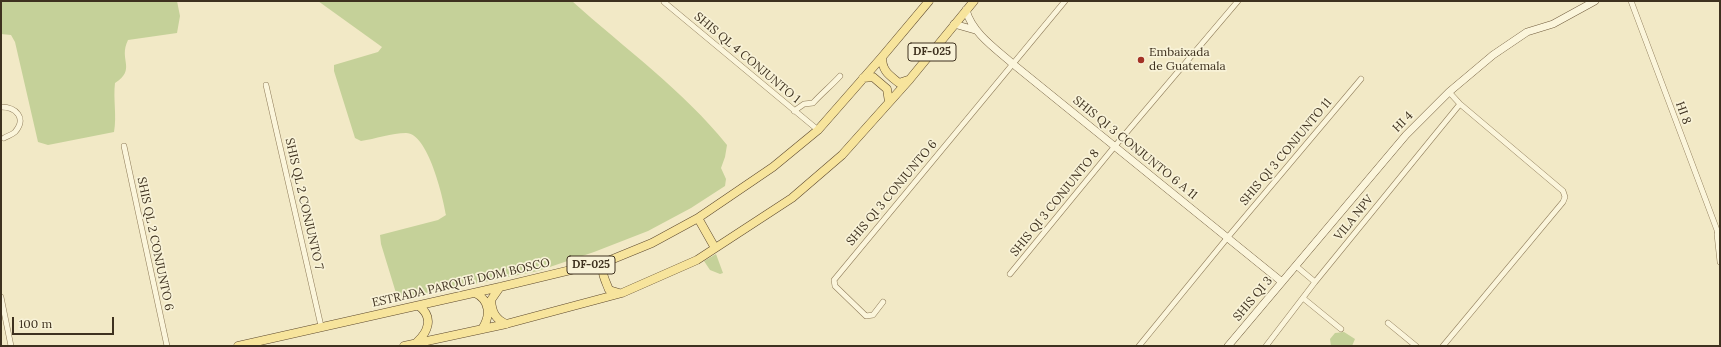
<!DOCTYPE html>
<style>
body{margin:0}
#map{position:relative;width:1721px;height:347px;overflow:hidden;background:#f2e9c6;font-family:Lora,serif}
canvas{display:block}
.frame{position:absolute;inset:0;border:2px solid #3e311f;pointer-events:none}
.scale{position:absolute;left:12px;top:317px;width:102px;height:18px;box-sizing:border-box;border:2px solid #3e311f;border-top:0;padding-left:5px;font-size:12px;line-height:14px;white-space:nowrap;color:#3e311f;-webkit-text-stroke:3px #f8f2d7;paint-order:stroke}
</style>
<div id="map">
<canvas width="1721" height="347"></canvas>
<div class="frame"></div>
<div class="scale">100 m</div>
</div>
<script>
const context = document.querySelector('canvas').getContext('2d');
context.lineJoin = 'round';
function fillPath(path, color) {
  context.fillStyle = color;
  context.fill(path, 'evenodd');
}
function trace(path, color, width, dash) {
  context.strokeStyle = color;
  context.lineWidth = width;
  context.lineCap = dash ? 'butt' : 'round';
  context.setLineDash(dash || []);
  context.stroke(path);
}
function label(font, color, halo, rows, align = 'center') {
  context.font = font + ' Lora,serif';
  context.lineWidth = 3.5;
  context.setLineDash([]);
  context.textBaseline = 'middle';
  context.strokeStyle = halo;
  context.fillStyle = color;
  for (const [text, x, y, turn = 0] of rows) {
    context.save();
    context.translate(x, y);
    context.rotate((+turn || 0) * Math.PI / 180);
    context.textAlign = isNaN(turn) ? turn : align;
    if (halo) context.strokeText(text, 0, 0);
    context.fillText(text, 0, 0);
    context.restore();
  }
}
fillPath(new Path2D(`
 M1 1H177L180 16 177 33 128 40C118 60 137 69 115 83 113 99 117 116 114 132L48 145 38 142 15 42 11 35 1 34Z
 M318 1H572C624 48 683 90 727 145L725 157 721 168 726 179 725 186 691 208 648 231 594 252 538 271 405 298 396 293 381 244 380 235 438 220 446 215C443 197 428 133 406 133 392 133 375 139 361 141L355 138 334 71V65L378 52 382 47Z
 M716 254 723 273 720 274 710 270 704 261Z
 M1344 332 1355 339 1352 346H1331L1330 339 1335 333Z`), '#c5d199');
const street = new Path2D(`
 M1631 1 1720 238
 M664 2 818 130
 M266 85 321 326
 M1 107C16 107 27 118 15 132 12 135 7 136 4 138
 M794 111 804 104 813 103C822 93 831 86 840 76
 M124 146 167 346
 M1717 234 1720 262
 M1296 266 1315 282
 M1010 274 1115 146 1238 1
 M1 297 11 346
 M1303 298 1341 329
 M883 302 873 315 866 316 835 286 834 280 1065 1
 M1388 323 1416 346
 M1139 346 1228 237 1361 79
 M1266 346 1315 282 1460 104
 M1443 346 1563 202 1565 197 1563 191 1460 104 1449 92`);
const secondary = new Path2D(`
 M966 10C972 33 996 49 1013 64L1282 282
 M954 24 975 30
 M1228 346 1406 135 1449 92 1493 55 1527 32 1553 24 1595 1`);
const primary = new Path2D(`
 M882 57C882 71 889 75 899 83L908 80
 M863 78 873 77 887 89 889 102
 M698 218 715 248
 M608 261C598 269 605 279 609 290L619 293
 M500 287 491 300C492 312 495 319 506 324
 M475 293C490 300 491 316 482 329
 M417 342C428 332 434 317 419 306
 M238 346 500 287 608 261 652 243 698 218 773 167 818 130 882 57 929 1
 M404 346 506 324 622 293 697 260 792 198 842 155 910 79 974 1`);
trace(street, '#8f7c5a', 6);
trace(secondary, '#715c3d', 8);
trace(primary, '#5d492e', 9);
trace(street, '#fbf5db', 5);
trace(secondary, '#fbf5db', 7);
trace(primary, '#f7e49c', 8);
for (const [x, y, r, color] of [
 [1141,60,4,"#a33125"]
]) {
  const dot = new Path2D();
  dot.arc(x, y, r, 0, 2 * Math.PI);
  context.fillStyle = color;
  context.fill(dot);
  trace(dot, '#f8f2d7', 1.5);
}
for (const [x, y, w] of [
 [932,52,48],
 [591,265,48]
]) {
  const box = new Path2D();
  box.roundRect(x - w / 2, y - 9, w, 18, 3);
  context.fillStyle = '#f8f2d7';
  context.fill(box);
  trace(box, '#3e311f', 1);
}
label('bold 11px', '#3e311f', null, [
 ["DF-025",932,52],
 ["DF-025",591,265]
]);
label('12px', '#3e311f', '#f8f2d7', [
 ["Embaixada",1149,53],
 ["de Guatemala",1149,67]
], 'left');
label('12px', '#3e311f', '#f8f2d7', [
 ["SHIS QL 4 CONJUNTO 1",747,58,40],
 ["HI 8",1683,113,70],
 ["HI 4",1403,122,-46],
 ["SHIS QI 3 CONJUNTO 6 A 11",1135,148,39],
 ["SHIS QI 3 CONJUNTO 11",1286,152,-50],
 ["SHIS QI 3 CONJUNTO 6",892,193,-50],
 ["SHIS QI 3 CONJUNTO 8",1055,203,-51],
 ["SHIS QL 2 CONJUNTO 7",304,204,77],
 ["VILA NPV",1354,218,-51],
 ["SHIS QL 2 CONJUNTO 6",155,244,78],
 ["ESTRADA PARQUE DOM BOSCO",461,283,-13],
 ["SHIS QI 3",1253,299,-50]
]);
</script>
